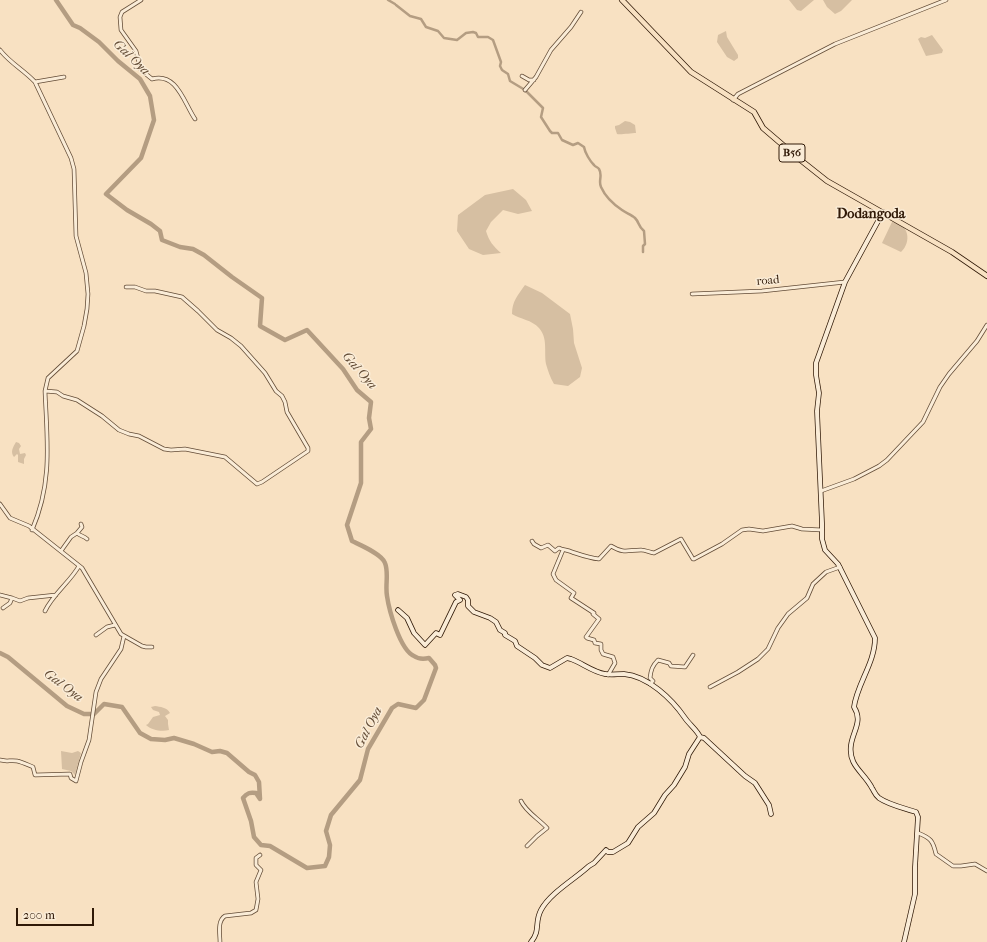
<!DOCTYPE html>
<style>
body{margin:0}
#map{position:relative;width:987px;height:942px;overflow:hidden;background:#f8e1c2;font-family:"IM FELL French Canon",serif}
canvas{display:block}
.scale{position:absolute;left:16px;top:908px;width:78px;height:18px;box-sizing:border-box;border:2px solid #301907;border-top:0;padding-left:5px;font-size:12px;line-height:14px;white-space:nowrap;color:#301907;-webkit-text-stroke:3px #faecd7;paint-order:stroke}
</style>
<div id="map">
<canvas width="987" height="942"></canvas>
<div class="scale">200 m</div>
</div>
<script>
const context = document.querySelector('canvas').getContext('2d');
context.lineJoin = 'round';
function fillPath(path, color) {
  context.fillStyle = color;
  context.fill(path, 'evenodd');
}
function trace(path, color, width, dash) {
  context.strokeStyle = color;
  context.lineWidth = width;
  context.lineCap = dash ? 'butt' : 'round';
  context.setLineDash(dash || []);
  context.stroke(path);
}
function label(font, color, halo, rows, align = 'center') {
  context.font = font + ' "IM FELL French Canon",serif';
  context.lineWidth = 3;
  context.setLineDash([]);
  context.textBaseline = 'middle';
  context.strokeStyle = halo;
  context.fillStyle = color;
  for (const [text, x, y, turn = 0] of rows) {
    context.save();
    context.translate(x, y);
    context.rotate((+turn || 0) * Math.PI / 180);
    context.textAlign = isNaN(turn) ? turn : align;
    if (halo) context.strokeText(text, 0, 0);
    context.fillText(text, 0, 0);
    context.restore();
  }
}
fillPath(new Path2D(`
 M789 0H814L801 11 797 10Z
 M823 0H852L841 11 835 14 827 7Z
 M726 31 727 37 738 55V58L734 61 727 57 717 42 718 35Z
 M932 35 943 50 942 53 926 56 918 39 921 37 925 38Z
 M625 121 630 122 635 125 636 133C631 133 620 135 617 134L615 128V126L619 125Z
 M513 189 526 200 532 211 518 214 503 210 491 222 486 231C489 241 493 246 501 253L483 255 469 249 457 231 458 215 485 195Z
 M892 222C909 223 912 242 901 252L882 243Z
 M525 285 542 293 570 314 573 329 574 343 582 368 580 377 568 386 554 384C550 377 548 371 546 364 544 351 548 338 539 328 532 320 520 319 512 314 512 301 518 295 525 285Z
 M16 442 19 443 21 446 19 449 20 454 25 453 26 455 24 459V464L18 462V455L17 454 14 457C10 452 13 447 16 442Z
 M155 706C160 707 167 707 170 713L165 716 168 720V724L169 730C162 732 151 730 146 725L148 724 153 717 160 715 159 712 153 710 151 707Z
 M61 751 72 753 78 751 81 753 75 775 71 771 62 769Z`), '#d6bfa2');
trace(new Path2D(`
 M388 0 395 4
 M396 5 410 16 421 19 426 27 438 31 444 38 457 40 466 33 473 32 476 33 478 37H488L493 40 501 62 500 66 502 70 508 74 510 81 525 90 543 108 541 117 550 131 552 133H558L562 140 573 145 578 143 584 147C585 153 590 161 594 165 595 167 598 167 599 169 603 175 598 181 601 187 605 196 613 204 622 210 626 213 632 215 635 218 640 223 637 225 644 231L645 244 643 246V252`), '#b49d82', 2.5);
trace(new Path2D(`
 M0 653 8 657 67 706 84 714H94L104 704 122 707 140 733 151 739 165 740 174 738 194 744 212 752 220 751 227 753 249 772 255 775 259 782 260 799 256 793C250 792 247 793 243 798L251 821 254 837 261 845 270 846 307 868 325 866 329 857 330 845 326 831 331 815 360 780 368 749 392 708 398 704 416 708 424 700 436 668 435 665 429 658C424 659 418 659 414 656 400 650 389 610 387 596 385 585 389 573 385 563 382 554 360 545 352 541L347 525 361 483V442L371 429 369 418 371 402 357 390 343 369 307 330 285 340 260 326 262 298 232 277 204 255 193 249 180 247 162 240 160 231 151 224 127 210 106 194 141 158 154 120 150 96 140 79 118 61 99 42 80 28 73 25 56 0`), '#b49d82', 4.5);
const minor = new Path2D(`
 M141 0 122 12 120 17 121 30 136 51 141 70 152 79C177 72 184 103 195 119
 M0 50C10 63 24 70 35 82L71 158 74 169 76 236 86 273 88 294 87 309 84 326 77 351 48 378 45 391C47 440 53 482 32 530
 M522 76 529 80H534
 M35 82 64 77
 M525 90 536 77 551 50 571 27 581 12
 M733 100 738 94 835 44 946 0
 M692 294 762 291 845 282
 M45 391 57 392 63 396 77 400 102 416 119 430 129 434 139 436 164 449 171 450 185 449 225 457 257 484 262 482 308 451V448L287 412 285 402 282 396 276 391 265 373 241 346 231 338 217 330 198 311 182 297 155 291H146L135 287H126
 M821 491 854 479 879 466 887 460 923 422 940 387 949 374 977 341 987 325
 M0 504 10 518 29 526 82 568 121 634 142 646 146 647H152
 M77 533C80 536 84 536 87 539
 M532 541 534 544 541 548 548 545 555 551 559 548C563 550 568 550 572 552 581 555 589 558 599 559L611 546C624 554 628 550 641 550 645 550 649 552 654 553L681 539 693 559H694L722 544 742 530 749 529 763 531 792 526 802 529 822 530
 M563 550 553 574 556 580 574 593 571 598 594 613 593 614 599 619 586 637 587 638 594 640 595 643 601 644V650L603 654 613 657 615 663 608 675
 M61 551 71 537 77 533 82 527 81 524
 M0 595 12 598
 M3 608 10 603 12 598 20 601 28 598 56 595
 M45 611C53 594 70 582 79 566
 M96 635 107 627 115 625
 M650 684 653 681 650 678C651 670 652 666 658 660L669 663 671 666 685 667 693 655
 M710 687 738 672 758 659 768 649 778 628 788 614 807 598 813 584 826 572 840 567
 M0 760C6 762 11 760 17 761 22 762 28 765 33 767L35 775 70 774 71 778 76 781 81 762 89 740 96 692 101 679 121 649 124 636
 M521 801C526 812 539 819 547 828L537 836 527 846
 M918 833C931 838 933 841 936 854L953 866H961L975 864 987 871
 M220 942C220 934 217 921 225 916L251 913 256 910 258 899 256 882 261 870 256 865V858L260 855`);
const secondary = new Path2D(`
 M883 212 845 282 816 363V375L819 393 817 411 822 523V539L825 550 838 564 875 638C875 663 857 684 854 707 863 721 853 731 851 745 848 766 864 772 872 788 874 791 875 795 879 798 889 805 904 808 916 812L918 817 915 867V894L904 942
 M398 610 407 618 414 633 425 645 436 633 440 635 456 602 460 600 455 595 458 594 466 597 468 600V606L474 612 490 618 496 622 500 630 505 633V635L515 641 517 646 535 658 542 665 550 668 567 658 571 659C582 663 593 672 605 674 611 675 617 674 624 674 648 676 672 699 685 718 689 724 698 731 700 737L704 738 745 776 755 783 769 805 771 814
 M531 942C541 930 534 923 541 910 550 893 575 879 589 866L594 863 606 850 608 852H613L628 843 638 827 654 813 665 795 674 785 685 767 689 754 700 737`);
const primary = new Path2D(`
 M622 0 691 72 754 112 763 128 798 158 827 181 952 252 987 276`);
trace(minor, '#624b36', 4.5);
trace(secondary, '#301907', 5.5);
trace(primary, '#301907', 6);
trace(minor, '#faecd7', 3);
trace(secondary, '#faecd7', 4);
trace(primary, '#f8e1c2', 4.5);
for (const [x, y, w] of [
 [792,153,26]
]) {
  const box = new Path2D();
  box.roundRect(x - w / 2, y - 9, w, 18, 3);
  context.fillStyle = '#faecd7';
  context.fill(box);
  trace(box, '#301907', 1);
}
label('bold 11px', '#301907', null, [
 ["B56",792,153]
]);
label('12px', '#301907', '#faecd7', [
 ["road",768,281,-5]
]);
label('italic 13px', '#654e38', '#faecd7', [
 ["Gal Oya",131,58,44],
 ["Gal Oya",359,371,49],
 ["Gal Oya",63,686,37],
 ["Gal Oya",369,728,-62]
]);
label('bold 14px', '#301907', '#faecd7', [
 ["Dodangoda",871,215]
]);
</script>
